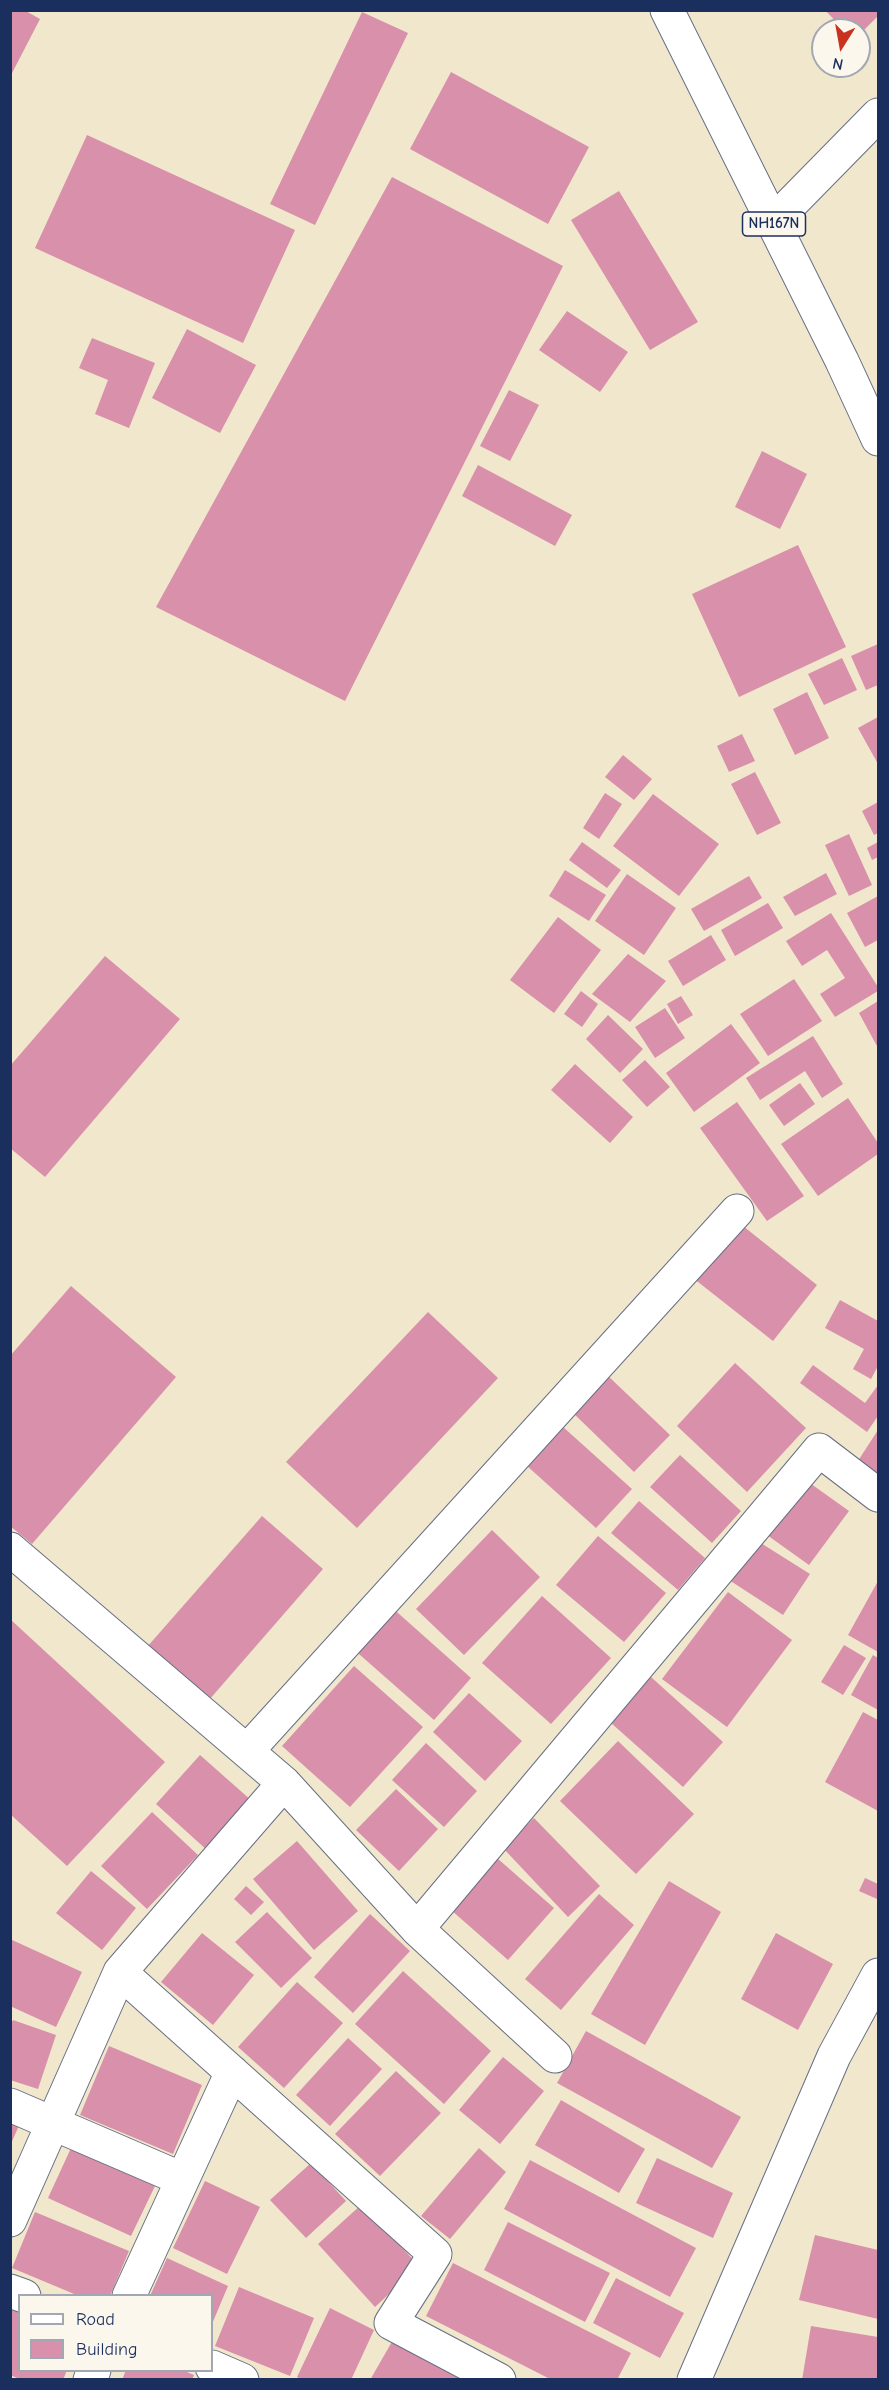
<!DOCTYPE html>
<style>
body{margin:0}
#map{position:relative;width:889px;height:2390px;overflow:hidden;background:#f0e7cc;font-family:"Comic Neue",sans-serif}
canvas{display:block}
.frame{position:absolute;inset:0;border:12px solid #1b2f5e;pointer-events:none}
.legend{position:absolute;left:18px;top:2294px;width:195px;height:78px;box-sizing:border-box;background:#fbf7ec;border:2px solid #a1a7b3;margin:0;padding:8px 10px;list-style:none;font-size:18px;color:#1b2f5e}
.legend li{display:flex;align-items:center;gap:12px;height:30px}
.legend b{width:30px;border:2px solid #a1a7b3}
.north{position:absolute;left:811px;top:18px;width:60px;height:60px;box-sizing:border-box;background:#fbf7ec;border:2px solid #a1a7b3;border-radius:50%;rotate:191deg;font-size:16px;font-weight:700;line-height:24px;text-align:center;color:#1b2f5e}
.north::after{content:'';display:block;margin:auto;width:21px;height:27px;background:#c8321e;clip-path:polygon(50% 0,100% 100%,50% 72%,0 100%)}
</style>
<div id="map">
<canvas width="889" height="2390"></canvas>
<div class="frame"></div>
<ul class="legend">
<li><b style="height:8px;background:#fff"></b>Road</li>
<li><b style="height:16px;background:#d990ab"></b>Building</li>
</ul>
<div class="north">N</div>
</div>
<script>
const context = document.querySelector('canvas').getContext('2d');
context.lineJoin = 'round';
function fillPath(path, color) {
  context.fillStyle = color;
  context.fill(path, 'evenodd');
}
function trace(path, color, width, dash) {
  context.strokeStyle = color;
  context.lineWidth = width;
  context.lineCap = dash ? 'butt' : 'round';
  context.setLineDash(dash || []);
  context.stroke(path);
}
function label(font, color, halo, rows, align = 'center') {
  context.font = font + ' "Comic Neue",sans-serif';
  context.lineWidth = 4.5;
  context.setLineDash([]);
  context.textBaseline = 'middle';
  context.strokeStyle = halo;
  context.fillStyle = color;
  for (const [text, x, y, turn = 0] of rows) {
    context.save();
    context.translate(x, y);
    context.rotate((+turn || 0) * Math.PI / 180);
    context.textAlign = isNaN(turn) ? turn : align;
    if (halo) context.strokeText(text, 0, 0);
    context.fillText(text, 0, 0);
    context.restore();
  }
}
fillPath(new Path2D(`
 M10 10H24L40 19 10 77Z
 M825 10H878V16L859 35V30H844Z
 M362 12 408 33 315 225 270 204Z
 M451 72 589 147 548 224 410 149Z
 M87 135 295 230 243 343 35 248Z
 M392 177 563 266 345 701 156 607Z
 M619 191 698 322 650 350 571 220Z
 M567 311 628 352 600 392 539 350Z
 M187 329 256 365 220 433 152 398Z
 M92 338 155 363 129 428 95 414 108 380 79 368Z
 M509 390 539 405 510 461 480 446Z
 M762 451 807 474 780 529 735 507Z
 M478 465 572 515 555 546 462 496Z
 M798 545 846 647 739 697 692 594Z
 M878 644V685L866 690 851 656Z
 M842 658 857 690 824 705 808 674Z
 M807 692 829 738 795 755 773 709Z
 M878 717V764L858 728Z
 M742 734 755 761 729 772 717 746Z
 M623 755 652 779 634 800 605 777Z
 M755 772 781 823 757 835 731 784Z
 M605 793 622 804 599 839 583 828Z
 M653 794 719 844 679 896 613 846Z
 M878 802V833L874 835 862 811Z
 M849 834 872 885 849 896 825 845Z
 M582 842 621 870 607 888 569 860Z
 M878 842V857L872 860 867 848Z
 M565 870 606 895 589 921 549 896Z
 M826 873 837 894 795 916 783 897Z
 M627 874 676 908 644 955 595 921Z
 M749 876 762 898 704 931 691 909Z
 M878 896V940L865 947 847 913Z
 M768 903 783 928 735 956 721 930Z
 M831 913 878 987V991L835 1017 820 994 845 978 827 950 802 966 786 941Z
 M558 917 601 950 554 1013 510 980Z
 M711 935 726 960 683 986 668 961Z
 M628 954 666 981 630 1022 592 994Z
 M105 956 180 1019 45 1177 10 1148V1066Z
 M794 979 822 1021 768 1056 740 1014Z
 M581 991 598 1004 582 1027 564 1014Z
 M681 996 693 1015 678 1024 667 1004Z
 M878 1001V1048L859 1013Z
 M665 1008 685 1038 655 1058 635 1027Z
 M608 1015 643 1049 620 1073 586 1039Z
 M731 1024 760 1063 694 1112 666 1073Z
 M813 1036 843 1084 822 1098 805 1071 760 1100 746 1078Z
 M645 1060 670 1087 647 1107 622 1080Z
 M575 1064 633 1117 610 1143 551 1090Z
 M800 1083 815 1104 784 1126 769 1105Z
 M848 1098 878 1143V1154L818 1196 781 1144Z
 M737 1102 804 1196 767 1221 700 1128Z
 M738 1222 817 1285 773 1341 693 1278Z
 M71 1286 176 1377 32 1544 10 1526V1356Z
 M840 1300 878 1321V1366L871 1379 853 1369 864 1349 825 1328Z
 M428 1312 498 1378 357 1528 286 1462Z
 M735 1363 806 1428 747 1492 677 1426Z
 M813 1365 865 1403 878 1385V1416L867 1432 800 1383Z
 M606 1374 670 1435 634 1472 570 1410Z
 M562 1426 632 1489 596 1528 526 1465Z
 M878 1430V1483L854 1467Z
 M680 1455 741 1511 712 1543 650 1487Z
 M807 1481 849 1511 809 1565 767 1535Z
 M639 1501 705 1558 678 1590 611 1533Z
 M262 1516 323 1569 209 1700 147 1647Z
 M492 1530 540 1577 464 1655 416 1609Z
 M598 1536 666 1593 624 1642 556 1585Z
 M756 1540 810 1574 783 1615 729 1580Z
 M878 1581V1652L848 1635Z
 M728 1592 792 1640 727 1727 662 1679Z
 M542 1596 611 1658 551 1724 482 1663Z
 M389 1605 471 1678 434 1720 351 1647Z
 M10 1619 165 1762 67 1866 10 1814Z
 M844 1645 866 1658 843 1695 821 1682Z
 M873 1655 878 1658V1710L851 1695Z
 M354 1666 423 1727 350 1807 282 1746Z
 M651 1677 723 1742 683 1787 610 1722Z
 M469 1693 522 1741 485 1781 433 1732Z
 M863 1712 878 1720V1811L825 1782Z
 M618 1741 694 1814 636 1874 560 1801Z
 M426 1743 477 1791 444 1827 392 1780Z
 M200 1755 252 1801 208 1851 156 1804Z
 M396 1789 438 1829 399 1871 356 1830Z
 M152 1812 198 1855 147 1909 101 1866Z
 M534 1818 600 1886 568 1917 503 1848Z
 M297 1841 358 1911 314 1950 253 1879Z
 M497 1858 554 1908 508 1960 451 1910Z
 M91 1871 136 1908 102 1950 56 1913Z
 M865 1878 878 1884 877 1899 859 1891Z
 M669 1881 721 1912 645 2045 591 2014Z
 M246 1886 264 1902 251 1915 234 1899Z
 M599 1894 634 1925 561 2010 525 1979Z
 M267 1912 312 1958 281 1988 235 1942Z
 M370 1914 410 1951 353 2013 314 1977Z
 M202 1933 254 1975 213 2025 161 1982Z
 M776 1933 833 1964 798 2030 741 1999Z
 M10 1939 82 1972 56 2027 10 2006Z
 M403 1971 491 2051 444 2104 355 2024Z
 M297 1982 343 2023 284 2088 238 2047Z
 M13 2020 56 2035 38 2089 10 2080V2026Z
 M586 2031 741 2117 712 2168 557 2083Z
 M348 2038 382 2069 330 2126 296 2095Z
 M109 2046 202 2085 173 2154 80 2115Z
 M503 2057 544 2091 500 2144 459 2110Z
 M396 2071 441 2113 380 2176 335 2134Z
 M561 2100 645 2149 619 2193 535 2145Z
 M10 2117 21 2121 10 2146Z
 M71 2148 155 2186 131 2236 48 2198Z
 M479 2148 506 2172 450 2239 421 2216Z
 M657 2158 733 2193 713 2238 636 2203Z
 M530 2160 696 2248 670 2297 504 2209Z
 M311 2163 346 2201 306 2238 270 2200Z
 M205 2181 260 2207 227 2274 173 2248Z
 M362 2204 419 2266 375 2307 318 2244Z
 M35 2212 129 2251 110 2296H79L12 2268Z
 M508 2222 610 2273 585 2322 484 2270Z
 M815 2235 878 2250V2319L799 2300Z
 M167 2258 228 2286 212 2324V2296H150Z
 M453 2263 631 2353 617 2380H552L426 2316Z
 M616 2278 684 2313 660 2358 593 2323Z
 M239 2287 314 2318 290 2376 215 2346Z
 M10 2306 20 2310V2370H67L63 2380H22L10 2375Z
 M330 2308 374 2330 351 2380H302L297 2377Z
 M811 2326 878 2337V2380H802Z
 M393 2340 462 2380H370Z
 M126 2370H182L194 2375 192 2380H122Z`), '#d990ab');
const street = new Path2D(`
 M773 222 878 115
 M10 1549 284 1783
 M247 1751 737 1211
 M417 1929 555 2056
 M120 1972 435 2254 391 2323 499 2380
 M10 2105 182 2179
 M10 2220 120 1972 284 1783 417 1929 819 1450 878 1495
 M10 2291 24 2296
 M129 2296 232 2072
 M212 2367 242 2380
 M90 2380 94 2370`);
const secondary = new Path2D(`
 M694 2380 834 2056 878 1975`);
const highway = new Path2D(`
 M667 10 842 361 878 439`);
trace(street, '#666f84', 35);
trace(secondary, '#666f84', 35);
trace(highway, '#666f84', 35);
trace(street, '#fff', 33);
trace(secondary, '#fff', 33);
trace(highway, '#fff', 33);
for (const [x, y, w] of [
 [774,224,63]
]) {
  const box = new Path2D();
  box.roundRect(x - w / 2, y - 12, w, 24, 4.5);
  context.fillStyle = '#fbf7ec';
  context.fill(box);
  trace(box, '#1b2f5e', 1.5);
}
label('bold 15px', '#1b2f5e', null, [
 ["NH167N",774,224]
]);
</script>
